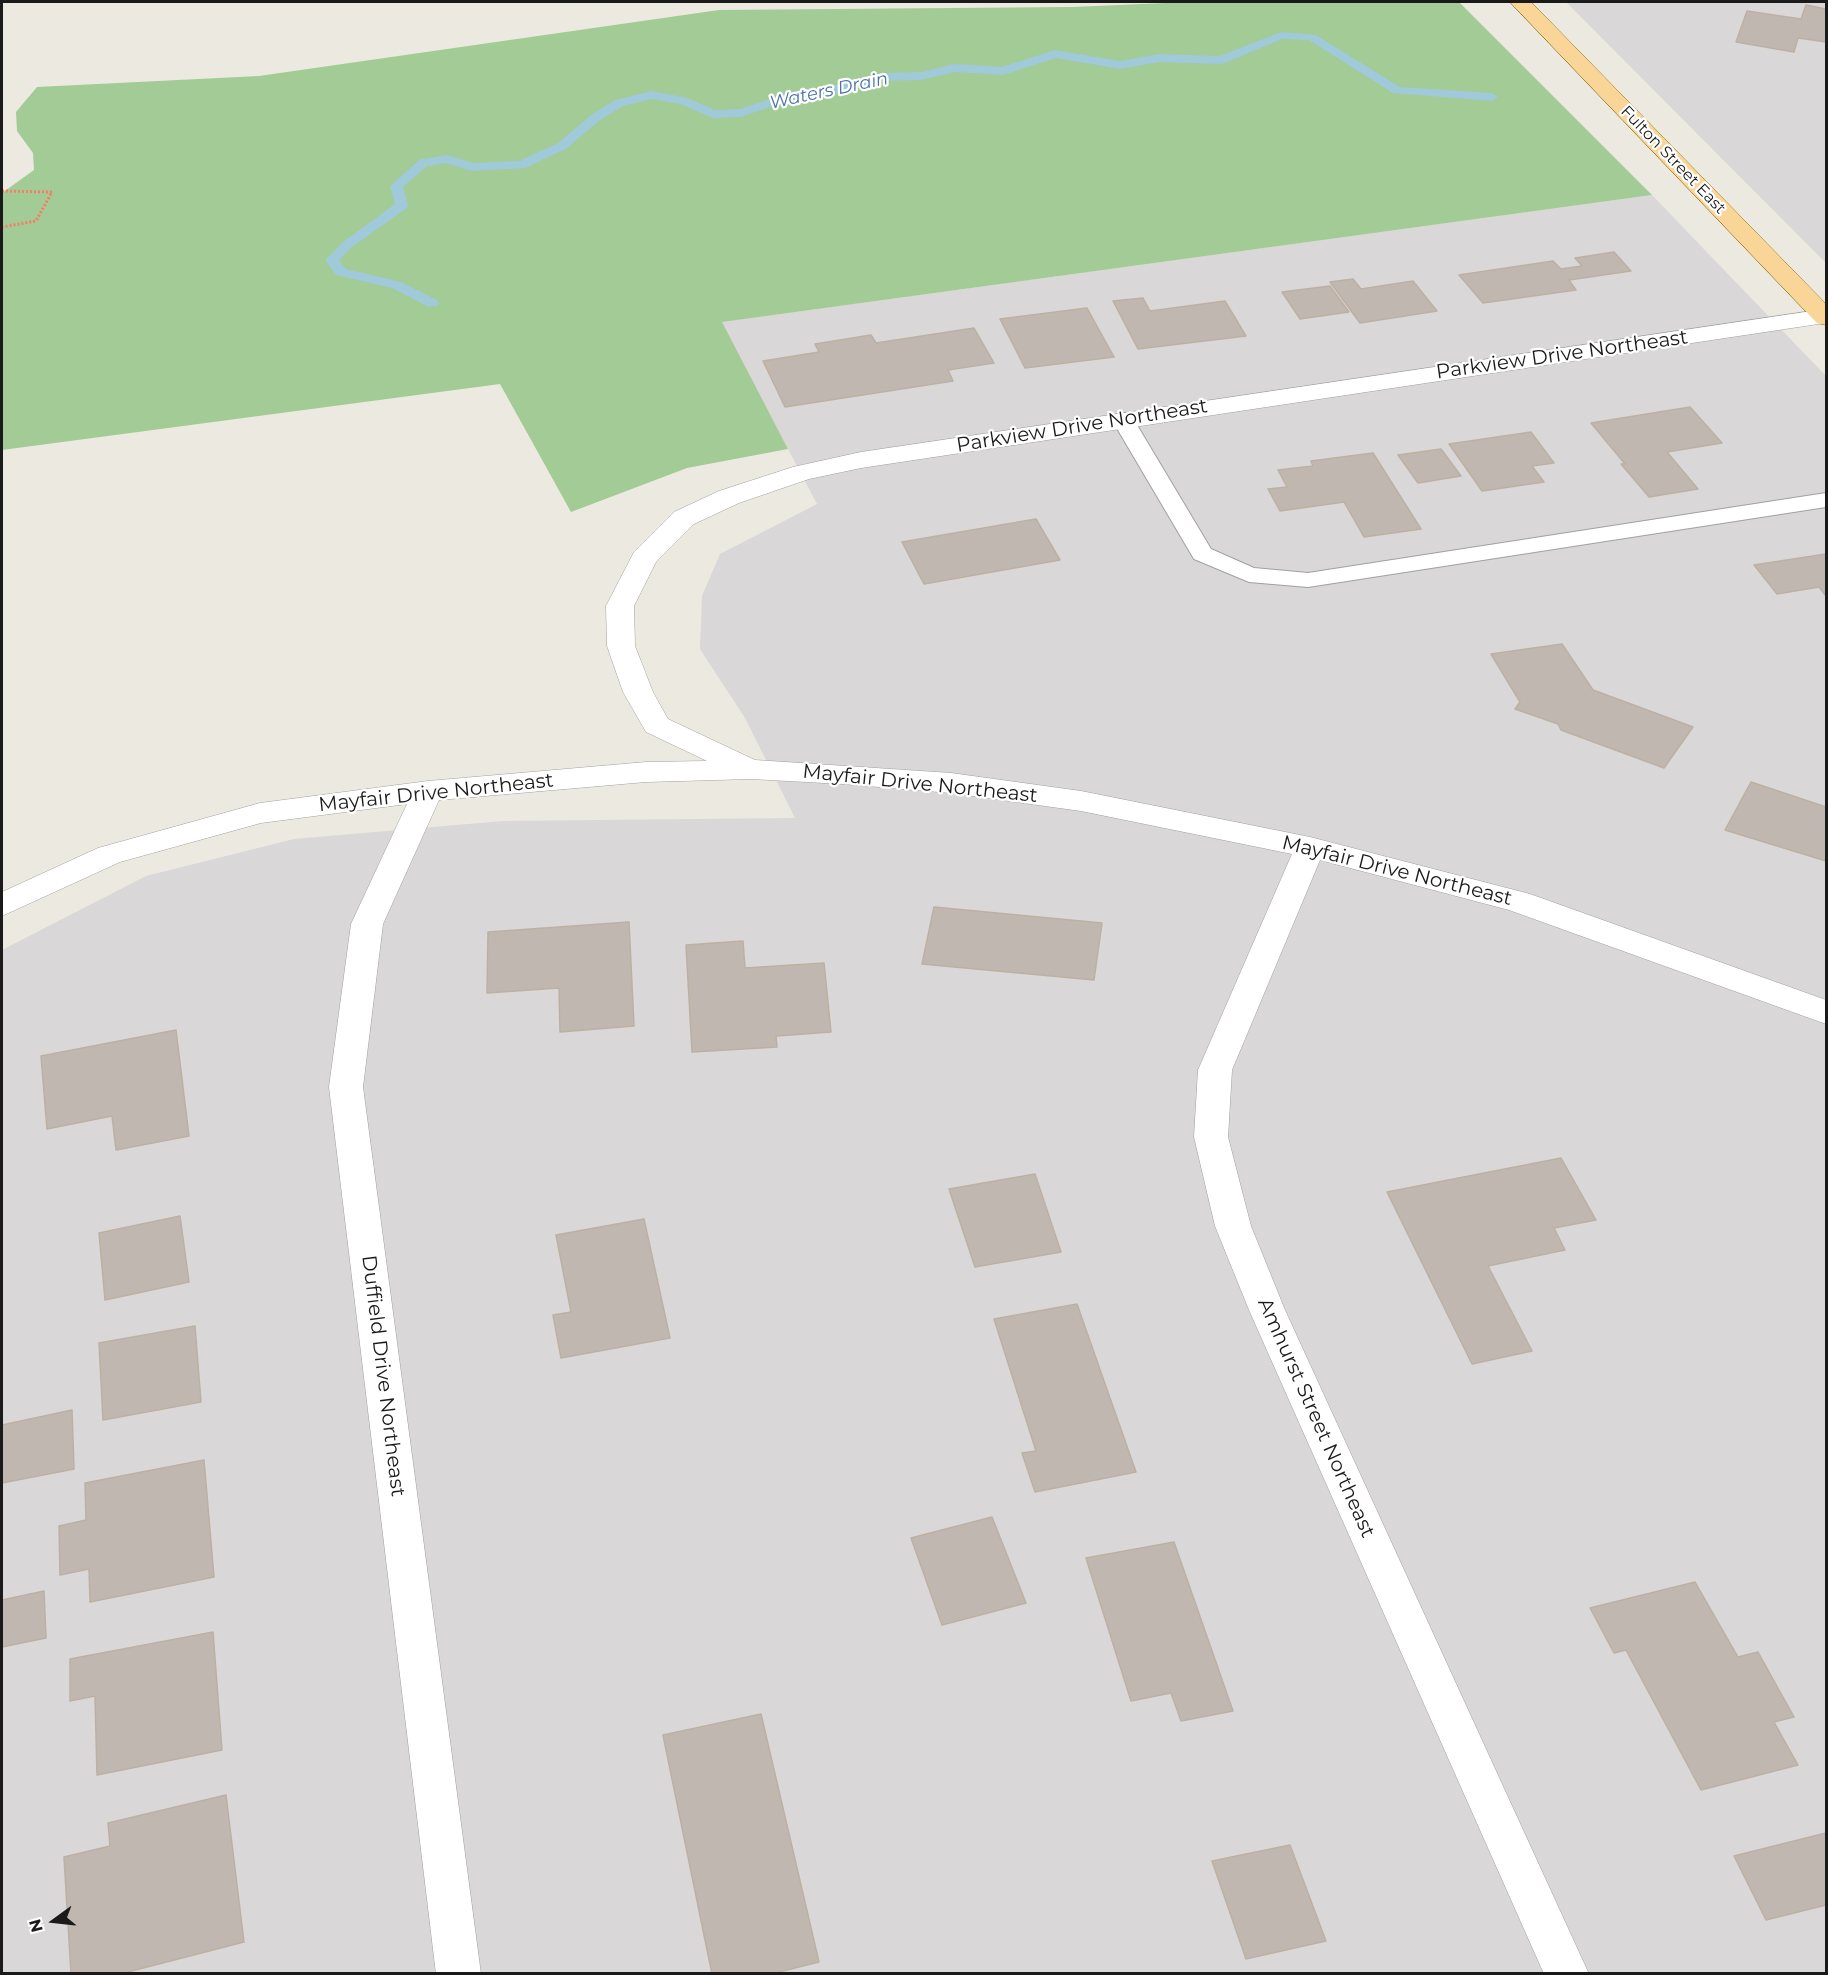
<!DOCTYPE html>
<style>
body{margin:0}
#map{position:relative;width:1828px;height:1975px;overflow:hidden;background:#ece9e0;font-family:Montserrat,sans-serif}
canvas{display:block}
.frame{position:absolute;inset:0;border:3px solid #1a1a1a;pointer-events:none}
.north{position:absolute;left:24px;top:1891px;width:60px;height:60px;-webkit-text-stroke:4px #fff;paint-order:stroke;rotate:255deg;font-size:16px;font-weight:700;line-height:24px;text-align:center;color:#1a1a1a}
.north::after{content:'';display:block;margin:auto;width:21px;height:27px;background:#1a1a1a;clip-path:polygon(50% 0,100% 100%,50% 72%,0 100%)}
</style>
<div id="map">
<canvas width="1828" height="1975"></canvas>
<div class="frame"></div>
<div class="north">N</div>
</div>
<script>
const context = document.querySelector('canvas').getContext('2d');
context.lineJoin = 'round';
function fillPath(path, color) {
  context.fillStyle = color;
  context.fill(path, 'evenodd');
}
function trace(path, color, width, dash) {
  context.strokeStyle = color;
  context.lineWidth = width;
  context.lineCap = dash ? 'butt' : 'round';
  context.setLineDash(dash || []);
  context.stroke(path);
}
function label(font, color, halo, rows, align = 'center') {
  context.font = font + ' Montserrat,sans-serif';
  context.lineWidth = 4.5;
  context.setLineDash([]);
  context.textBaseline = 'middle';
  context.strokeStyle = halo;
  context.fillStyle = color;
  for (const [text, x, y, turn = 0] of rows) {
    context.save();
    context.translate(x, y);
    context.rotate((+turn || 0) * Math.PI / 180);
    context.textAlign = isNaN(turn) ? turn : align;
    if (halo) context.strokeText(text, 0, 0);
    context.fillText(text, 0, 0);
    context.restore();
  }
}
fillPath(new Path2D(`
 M1566 2H1826V263Z
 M1652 195 1826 376V1973L2 1974V950L146 876 294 839 503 821 795 818 745 718 700 649 702 596 720 554 817 504 721 322Z`), '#d9d7d7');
fillPath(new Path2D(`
 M1190 2H1459L1652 195 722 322 788 449 687 468 571 512 500 384 2 450V193L34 170 33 153 17 131 16 112 37 87 259 76 719 10 1072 7Z`), '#a2cb95');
fillPath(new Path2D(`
 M1281 32 1316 35 1400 87 1492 93 1498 97 1492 101 1393 93 1309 40 1282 39 1222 64 1160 62 1120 69 1056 58 1003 75 955 72 921 80 883 81 820 97 793 99 741 117 713 118 680 104 652 99 623 106 599 121 566 149 525 168 472 171 446 163 427 166 403 187 408 205 407 208 352 247 339 260 346 269 401 282 437 300 439 303 437 306H427L392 288 336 275 325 260 343 242 395 204 390 186 419 160 423 159 447 155 473 163 519 161 558 143 591 115 615 100 652 91 687 98 715 110 740 109 787 93 820 89 883 73 921 72 955 64 1002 67 1055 50 1120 61 1160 54 1220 56Z`), '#a0c9da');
const building = new Path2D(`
 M1806 5 1826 9V42L1798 38 1794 52 1736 42 1747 11 1801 19Z
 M1614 252 1631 271 1569 280 1576 290 1483 303 1459 275 1553 261 1561 269 1582 266 1575 258Z
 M1353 279 1361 289 1413 281 1437 311 1360 323 1330 282Z
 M1330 286 1349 312 1300 319 1282 292Z
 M1143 298 1150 311 1225 301 1246 336 1138 349 1113 301Z
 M1087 308 1114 357 1025 368 1000 319Z
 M974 328 994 363 948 370 953 381 785 407 763 361 819 352 815 344 871 335 876 343Z
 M1690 407 1722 443 1667 452 1698 489 1649 497 1621 464H1625L1591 423Z
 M1531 432 1554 463 1532 466 1544 482 1482 491 1449 444Z
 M1441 449 1461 476 1418 483 1398 455Z
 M1373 453 1421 529 1364 537 1344 502 1280 511 1268 489 1287 487 1278 470 1313 466 1311 461Z
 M1036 519 1060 560 924 584 902 542Z
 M1826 554V596L1819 587 1777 594 1754 565Z
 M1562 644 1593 690 1693 727 1664 768 1561 730 1558 724 1515 709 1520 702 1491 654Z
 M1751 782 1826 807V861L1725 830Z
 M934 907 1102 923 1094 980 922 964Z
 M629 922 634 1026 560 1032 559 988 487 993 488 932Z
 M743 941 745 968 824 963 831 1032 776 1036 777 1047 692 1052 686 945Z
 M176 1030 189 1136 116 1150 112 1116 47 1129 41 1056Z
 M1561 1158 1596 1220 1554 1228 1565 1250 1488 1266 1532 1351 1472 1364 1387 1192Z
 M1035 1174 1061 1252 975 1267 949 1189Z
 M180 1216 189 1282 105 1300 99 1233Z
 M644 1219 670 1338 561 1358 553 1315 571 1312 556 1235Z
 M1077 1304 1136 1472 1035 1492 1022 1453 1036 1451 994 1319Z
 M195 1326 201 1402 103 1420 99 1343Z
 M72 1410 74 1469 2 1483V1425Z
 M204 1460 214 1577 90 1602 89 1569 60 1575 59 1526 86 1520 85 1483Z
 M992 1517 1026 1603 942 1625 911 1538Z
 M1174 1542 1233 1711 1181 1721 1171 1693 1131 1701 1086 1558Z
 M1695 1582 1738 1657 1758 1652 1794 1717 1774 1722 1798 1765 1701 1790 1626 1650 1614 1653 1590 1608Z
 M44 1591 46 1638 2 1647V1600Z
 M213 1632 222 1750 97 1775 95 1696 70 1701V1659Z
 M761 1714 819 1962 771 1974H712L663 1735Z
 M226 1795 244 1942 120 1974H71L64 1857 110 1846 108 1823Z
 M1826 1833V1905L1766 1920 1734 1856Z
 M1290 1845 1326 1941 1246 1959 1212 1861Z`);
fillPath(building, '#c0b8b0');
trace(building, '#bdb0a3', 1.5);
const service = new Path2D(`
 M1123 413 1131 415 1134 420 1211 549 1254 568 1308 573 1826 493V507L1308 587 1249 582 1194 559 1112 420 1115 415Z`);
const minor = new Path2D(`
 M1826 309 1825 323 861 468 809 479 739 503 694 524 656 562 634 606 635 646 653 692 668 719 755 760 951 773 1081 791 1310 837 1530 894 1826 1000V1024L1509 910 1320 860 1232 1070 1228 1137 1251 1226 1285 1310 1589 1974H1544L1249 1310 1215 1226 1194 1137 1198 1070 1292 854 1081 811 951 793 843 784 751 779 646 782 439 800 383 924 363 1087 481 1974H436L329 1087 351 924 407 804 261 823 120 862 2 916V892L98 848 260 803 428 781 646 762 707 761 646 732 623 692 607 646 606 606 634 552 674 512 719 491 793 467 861 452Z`);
const primary = new Path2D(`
 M1510 2H1531L1826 304V325L1817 323Z`);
trace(service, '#a1a1a1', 2);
trace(minor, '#a1a1a1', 1);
trace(primary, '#8e6803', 1);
trace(new Path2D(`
 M2 191 52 192 36 221 2 227`), '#f67e67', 3, [2, 2]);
fillPath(service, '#fff');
fillPath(minor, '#fff');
fillPath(primary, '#f9d598');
label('16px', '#1a1a1a', '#fff', [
 ["Fulton Street East",1673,160,46]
]);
label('italic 18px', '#4a73a7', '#fff', [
 ["Waters Drain",829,91,-12]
]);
label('20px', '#1a1a1a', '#fff', [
 ["Parkview Drive Northeast",1562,355,-8],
 ["Parkview Drive Northeast",1082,426,-9],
 ["Mayfair Drive Northeast",920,784,6],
 ["Mayfair Drive Northeast",436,793,-6],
 ["Mayfair Drive Northeast",1397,871,14],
 ["Duffield Drive Northeast",383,1376,83],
 ["Amhurst Street Northeast",1316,1418,66]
]);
</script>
